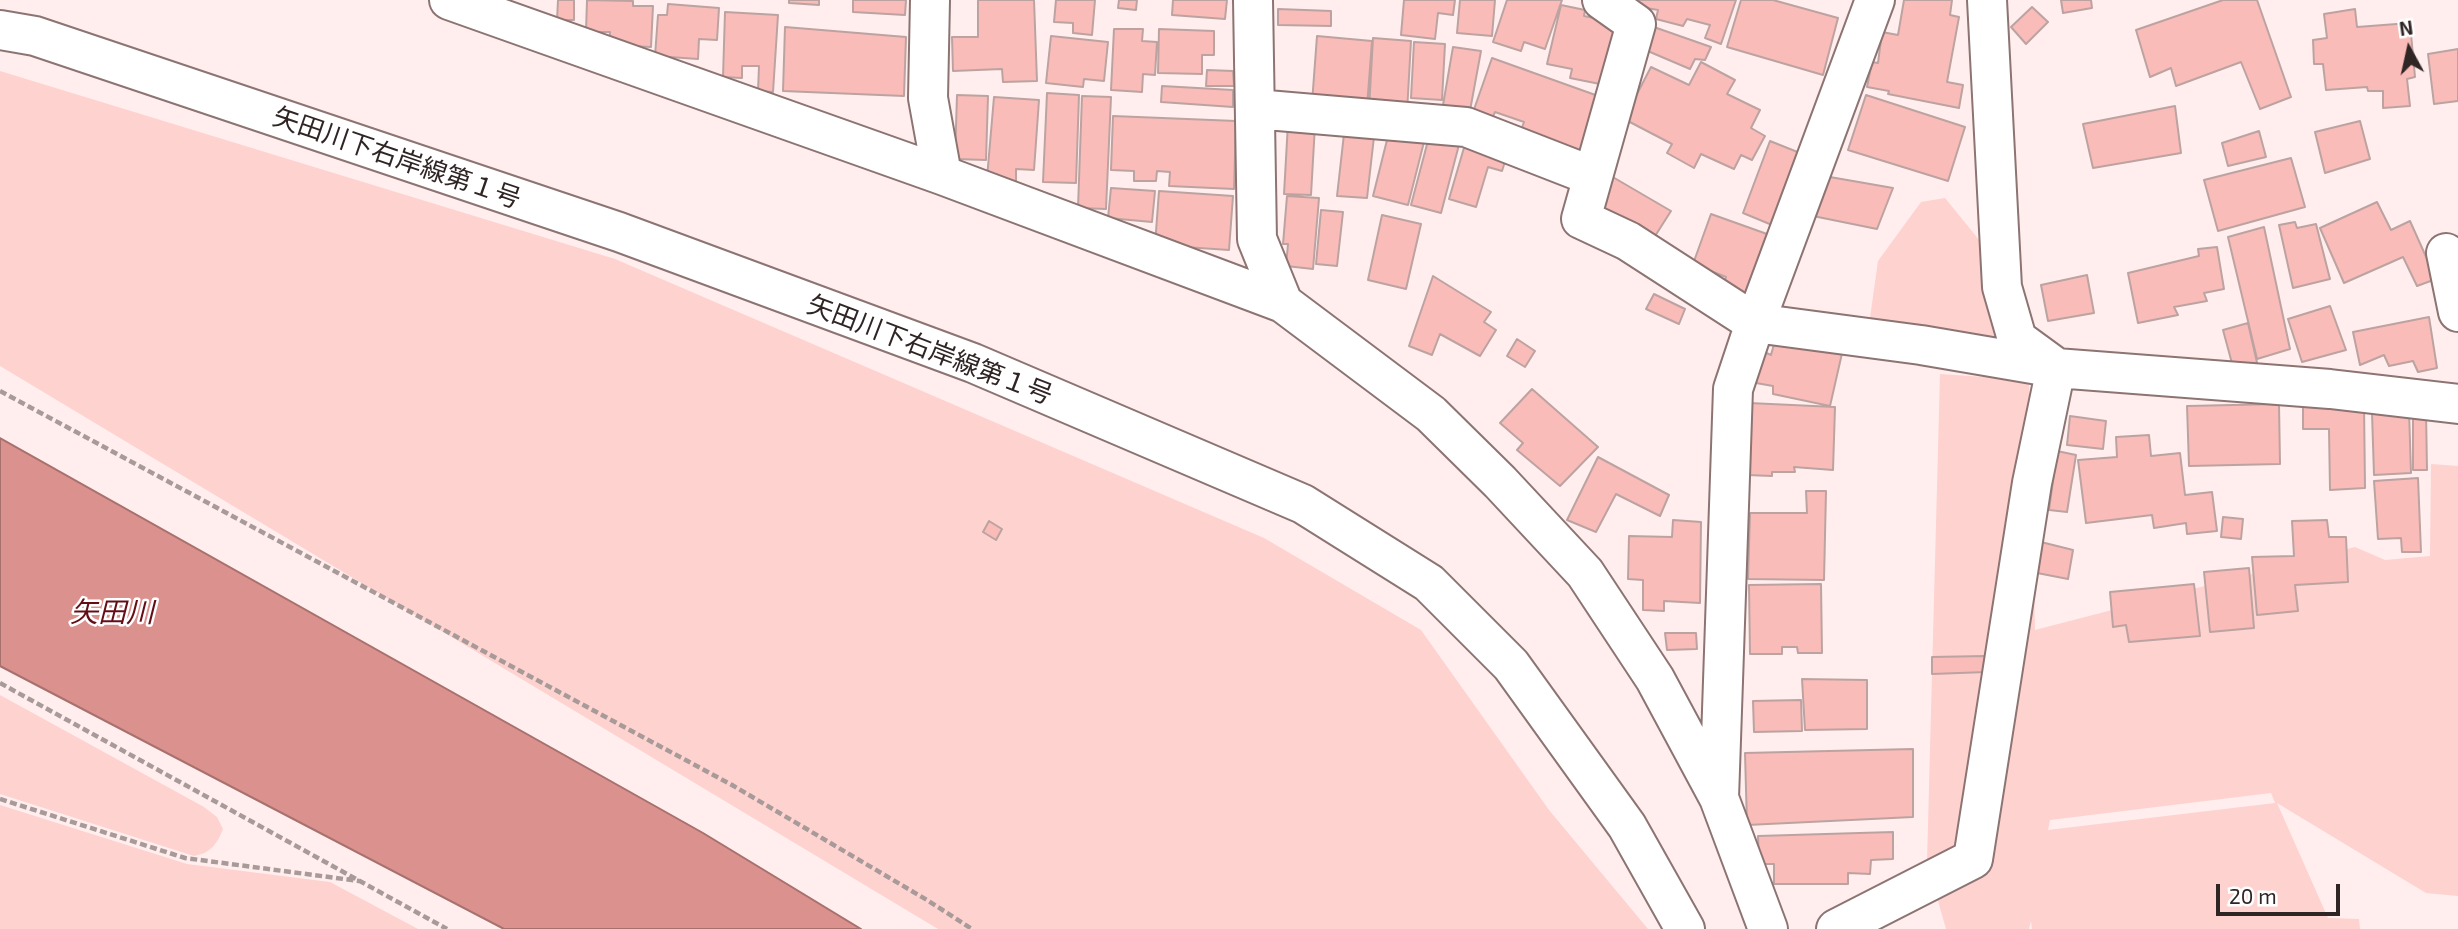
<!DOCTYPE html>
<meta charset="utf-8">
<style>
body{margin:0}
#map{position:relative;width:2458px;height:929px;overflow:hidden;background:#ffeeed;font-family:"Exo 2",sans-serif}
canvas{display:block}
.north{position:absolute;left:2374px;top:14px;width:70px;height:70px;-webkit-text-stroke:5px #fff;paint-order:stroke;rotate:352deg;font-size:19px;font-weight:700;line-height:28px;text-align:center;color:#2f2524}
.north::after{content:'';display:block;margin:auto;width:24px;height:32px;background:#2f2524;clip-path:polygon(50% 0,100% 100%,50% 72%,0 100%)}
.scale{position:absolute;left:2216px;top:884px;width:124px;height:32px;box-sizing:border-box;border:4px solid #2f2524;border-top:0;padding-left:9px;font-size:21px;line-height:24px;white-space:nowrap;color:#2f2524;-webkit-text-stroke:5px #fff;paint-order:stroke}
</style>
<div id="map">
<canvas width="2458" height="929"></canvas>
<div class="north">N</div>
<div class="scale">20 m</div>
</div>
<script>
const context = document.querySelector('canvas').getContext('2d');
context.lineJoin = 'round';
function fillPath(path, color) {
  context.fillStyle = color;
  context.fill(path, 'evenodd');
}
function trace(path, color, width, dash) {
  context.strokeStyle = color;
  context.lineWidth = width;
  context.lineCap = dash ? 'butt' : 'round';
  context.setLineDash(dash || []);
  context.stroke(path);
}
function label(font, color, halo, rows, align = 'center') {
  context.font = font + ' "Exo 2","Noto Sans JP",sans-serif';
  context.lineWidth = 5;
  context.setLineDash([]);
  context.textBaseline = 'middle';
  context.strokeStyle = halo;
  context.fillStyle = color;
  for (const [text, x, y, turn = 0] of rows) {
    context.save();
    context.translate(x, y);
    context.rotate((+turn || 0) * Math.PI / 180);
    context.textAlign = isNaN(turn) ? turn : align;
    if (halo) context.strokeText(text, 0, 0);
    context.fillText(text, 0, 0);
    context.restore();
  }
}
fillPath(new Path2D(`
 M0 71 615 259 1264 538 1421 630 1549 810 1648 929H938L0 366Z
 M1945 198 1980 241 2002 343 1870 318 1878 261 1921 202Z
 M1940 374 2029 380 2035 630 2355 547 2385 560 2430 556 2431 464 2458 466V896L2426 893 2277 803 2328 918 2359 919 2360 929H2032L2031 921 2029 929H1946L1927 862ZM2271 793 2275 803 2048 830 2050 820Z
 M0 695 204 807 217 817 223 829C217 844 211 853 194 856L0 794Z
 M0 805 187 864 330 882 418 929H0Z`), '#fed2cf');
const water = new Path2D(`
 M0 438 703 833 861 929H504L0 666Z`);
fillPath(water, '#db918e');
trace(water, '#a7716e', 2);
const building = new Path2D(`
 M558 0H574V20H557Z
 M587 0 633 1V6H653L651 47 609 45 610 32H586Z
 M789 0H819V5L789 3Z
 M853 0H906L905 15 853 12Z
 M978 0H1034L1037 81 1003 82 1002 69 953 71 952 37H978Z
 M1056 0H1095L1092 35 1073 33V23L1054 22Z
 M1119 0H1137L1136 10 1118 8Z
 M1173 0H1227L1225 19 1172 15Z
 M1404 0H1455L1453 15 1438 13 1435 39 1401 35Z
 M1460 0H1495L1492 36 1457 33Z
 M1507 0H1562L1545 49 1524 42 1521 51 1493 42Z
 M1637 0H1736L1721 44 1705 38 1710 25 1687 19 1683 26 1656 19 1658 10 1635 6Z
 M1741 0H1773L1838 18 1823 75 1727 47Z
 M1904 0H1952L1950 15 1959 17 1947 82 1963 85 1959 108 1888 94 1889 91 1867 87 1872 62 1878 63 1882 32 1898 35Z
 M2061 0H2091L2092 8 2063 13Z
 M2223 0H2257L2291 97 2260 109 2241 62 2176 86 2171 68 2150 77 2136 30Z
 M668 4 719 8 717 40 699 39 698 59 655 56 658 15H667Z
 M1561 5 1585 10 1584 16 1619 23 1605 85 1570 78 1572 69 1547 64Z
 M2032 7 2048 22 2026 44 2011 27Z
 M1278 9 1331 11V26L1278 25Z
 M2355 9 2357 27 2410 23 2415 77 2407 79 2410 106 2383 108V91H2368L2367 87 2326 90 2323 64H2314L2313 40 2327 38 2324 14Z
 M725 12 778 15 773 92 758 91 759 66H742V78L723 77Z
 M1651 26 1711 47 1705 60 1695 59 1690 69 1643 49Z
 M785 27 906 37 904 96 783 91Z
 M1114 29H1143L1142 41 1157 42 1155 75 1143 74 1142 92 1111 90Z
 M1159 29 1214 31V55H1202V74L1158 73Z
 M1051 36 1108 42 1104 81 1084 79 1083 87 1046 83Z
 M1317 36 1372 41 1367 107 1312 103Z
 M1373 38 1411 41 1407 112 1369 109Z
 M1414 42 1445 44 1442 100 1411 98Z
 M1453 47 1481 51 1469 116 1442 111Z
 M2458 49V101L2434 104 2428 54Z
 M1492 58 1601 97 1581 158 1519 136 1524 122 1495 112 1489 125 1471 118Z
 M1701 62 1735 80 1727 94 1760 110 1751 128 1765 136 1752 160 1741 155 1734 169 1701 154 1694 168 1667 153 1672 144 1624 119 1651 67 1689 85Z
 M1207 70 1233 71 1234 86H1206Z
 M1162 86 1233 90V107L1161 102Z
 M1047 93 1079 95 1076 183 1043 182Z
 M957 95 988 96 986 160 955 159Z
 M1866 95 1965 127 1948 181 1848 150Z
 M1082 96 1111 97 1106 209 1078 208Z
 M994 97 1039 100 1034 170 1016 169V181L987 178Z
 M2175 106 2181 153 2093 168 2083 124Z
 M1113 116 1236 121 1234 189 1169 186 1170 172 1157 171 1156 181H1134V171L1111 170Z
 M2360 121 2370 159 2325 173 2315 132Z
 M1288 123 1315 125 1311 195 1284 194Z
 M1345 125 1375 128 1367 198 1337 196Z
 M2259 131 2266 157 2228 166 2222 143Z
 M1389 132 1424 142 1408 205 1373 196Z
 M1430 133 1460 141 1441 213 1411 205Z
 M1468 134 1510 146 1502 171 1488 167 1476 207 1449 199Z
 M1770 141 1800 153 1772 225 1743 213Z
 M2291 158 2305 207 2218 231 2204 180Z
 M1611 176 1671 211 1650 244 1590 210Z
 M1830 177 1893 188 1877 229 1813 216Z
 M1111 188 1155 191 1152 222 1108 218Z
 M1159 191 1233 196 1229 250 1155 245Z
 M1287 196 1319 198 1313 269 1286 266 1288 244H1283Z
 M2377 202 2391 230 2410 221 2436 279 2417 286 2403 257 2344 283 2320 228Z
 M1321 210 1343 212 1337 266 1316 264Z
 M1711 214 1767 234 1746 293 1723 285 1726 277 1693 264Z
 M1382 215 1421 224 1406 289 1368 280Z
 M2295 222 2297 228 2316 224 2330 279 2293 288 2279 225Z
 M2264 227 2290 349 2257 359 2228 237Z
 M2217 247 2224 289 2204 293 2207 301 2174 307 2178 315 2138 323 2128 273 2199 256 2198 249Z
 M2087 275 2094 313 2048 321 2041 285Z
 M1433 276 1491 312 1484 322 1496 330 1480 356 1440 334 1432 355 1409 346Z
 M1654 294 1685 309 1679 324 1646 309Z
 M2330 306 2346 350 2302 362 2288 319Z
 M2429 317 2437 368 2418 372 2413 361 2389 366 2384 355 2360 365 2353 332Z
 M2248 323 2258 367H2233L2223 330Z
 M1776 337 1843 349 1830 406 1773 394V386L1756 383 1762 351 1771 355Z
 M1517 339 1535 351 1525 367 1507 356Z
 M1532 389 1598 447 1560 486 1517 450 1523 443 1500 423Z
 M1749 403 1835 407 1833 470 1794 467 1795 472H1772V476L1747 475Z
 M2279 404 2280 464 2189 466 2187 406Z
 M2303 405H2364L2365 488 2330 490 2329 429H2303Z
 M2409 411 2411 473 2374 475 2372 413Z
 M2413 411H2426L2427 470H2413Z
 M2070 416 2106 421 2103 449 2067 445Z
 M2149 435 2151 456 2180 453 2185 495 2212 492 2217 531 2187 534 2186 523 2154 528 2152 515 2086 523 2078 460 2117 457 2116 437Z
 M2057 451 2076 455 2067 512 2049 510Z
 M1598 457 1669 495 1660 516 1616 494 1596 532 1567 520Z
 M2418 478 2421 552H2402L2401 538 2378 539 2374 481Z
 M1806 491H1826L1824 580 1748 579 1750 513H1807Z
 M2223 517 2243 519 2241 539 2221 537Z
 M1673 520 1701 522 1700 603 1664 601V611L1643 610V580L1628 579 1629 536 1672 537Z
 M2327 520 2329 537H2346L2348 582 2295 585 2298 611 2257 615 2252 557 2294 556 2292 521Z
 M989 521 1002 529 996 540 983 532Z
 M2037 541 2073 550 2068 579 2032 572Z
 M2249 568 2254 628 2210 632 2204 572Z
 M1821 584 1822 653H1798L1797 647H1782V654H1750L1749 585Z
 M2194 584 2200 636 2129 642 2126 625 2113 627 2110 592Z
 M1665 633H1696L1697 649 1667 650Z
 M1985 656 1986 672 1932 674V657Z
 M1802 679 1867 680V729L1805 730Z
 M1801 700 1802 731 1754 732 1753 701Z
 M1913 749V817L1747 825 1745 753Z
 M1893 832V859L1871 860 1870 874 1848 873V884H1774V864H1759L1758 836Z`);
fillPath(building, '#fabcb8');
trace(building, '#bca3a1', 2);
const minor = new Path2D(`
 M449 0 942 175 1283 303 1431 414 1500 482 1585 573 1655 679 1719 798 1768 929
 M930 0 928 98 942 175
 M1253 0 1257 239 1283 303
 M1602 0 1636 24 1581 219 1628 241 1755 323 1921 345 2056 368 2330 389 2458 404
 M1987 0 2002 287 2017 339 2054 366
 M0 30 35 36 619 232 973 363 1303 504 1429 583 1511 665 1627 826 1685 929
 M1255 109 1466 127 1592 176
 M2446 253 2458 312
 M1719 798 1733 389 1755 323 1875 0
 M1836 929 1973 859 2032 483 2056 368`);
trace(minor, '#8c7473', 42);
trace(new Path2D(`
 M0 391 732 785 927 900 972 929
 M0 683 447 929
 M0 799 185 858 359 881`), '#a89a99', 4.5, [7, 3.5]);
trace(minor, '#fff', 38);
label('26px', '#2f2524', '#fff', [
 ["矢田川下右岸線第１号",397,158,19],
 ["矢田川下右岸線第１号",930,350,21]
]);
label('italic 28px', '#650d16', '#fff', [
 ["矢田川",112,613]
]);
</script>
